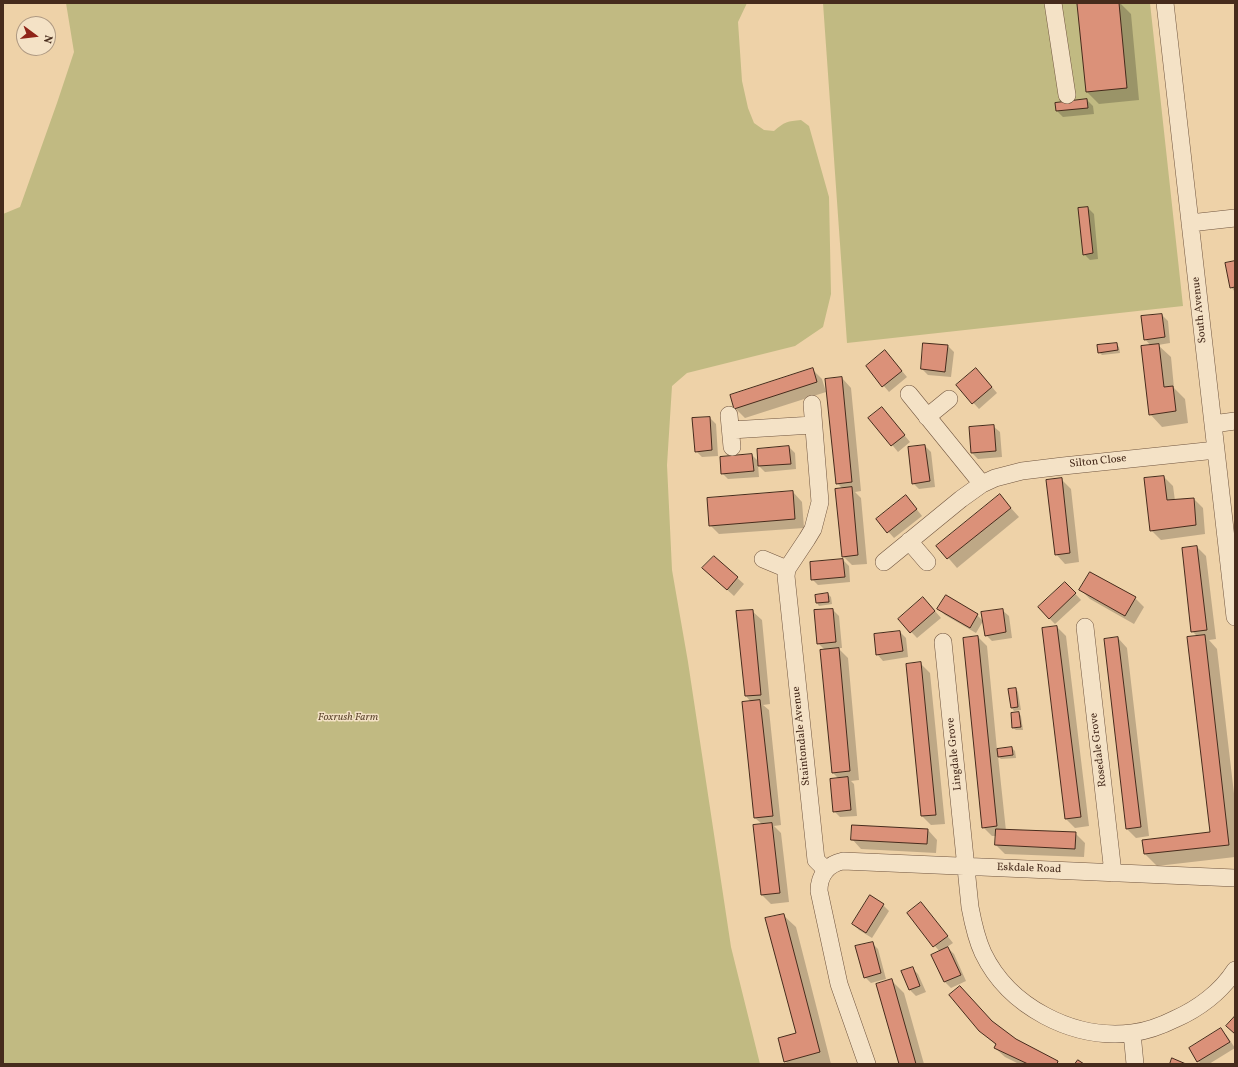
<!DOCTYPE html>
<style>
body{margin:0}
#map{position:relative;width:1238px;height:1067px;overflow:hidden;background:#eed2a8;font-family:Vollkorn,serif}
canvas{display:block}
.frame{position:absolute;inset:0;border:4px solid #462b1c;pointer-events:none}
.north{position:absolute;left:16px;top:16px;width:40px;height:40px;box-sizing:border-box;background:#f4e2c6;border:1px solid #ae9982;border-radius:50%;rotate:105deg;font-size:11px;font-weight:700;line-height:16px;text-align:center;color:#462b1c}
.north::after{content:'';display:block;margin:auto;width:14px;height:18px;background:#8f2418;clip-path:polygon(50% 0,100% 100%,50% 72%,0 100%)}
</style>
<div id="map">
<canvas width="1238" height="1067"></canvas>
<div class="frame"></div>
<div class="north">N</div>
</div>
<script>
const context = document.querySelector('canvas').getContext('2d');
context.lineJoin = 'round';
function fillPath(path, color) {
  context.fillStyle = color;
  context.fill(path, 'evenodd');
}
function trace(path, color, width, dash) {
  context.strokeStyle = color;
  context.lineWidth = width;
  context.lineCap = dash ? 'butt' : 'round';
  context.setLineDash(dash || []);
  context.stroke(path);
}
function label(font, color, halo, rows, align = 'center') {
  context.font = font + ' Vollkorn,serif';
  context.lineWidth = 3;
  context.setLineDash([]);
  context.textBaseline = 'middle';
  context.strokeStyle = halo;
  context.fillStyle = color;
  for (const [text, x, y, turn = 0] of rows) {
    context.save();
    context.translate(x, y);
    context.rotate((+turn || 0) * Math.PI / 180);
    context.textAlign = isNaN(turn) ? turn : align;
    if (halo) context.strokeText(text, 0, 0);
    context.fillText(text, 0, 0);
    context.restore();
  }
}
fillPath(new Path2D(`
 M66 3H747L738 22 742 81 748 108 754 123 764 130 774 131C784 122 788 121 801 120L809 126 829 197 831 294 823 327 795 346 687 373 672 386 667 465 672 570 688 662 731 947 760 1064H3V214L20 207 57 103 74 52Z
 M823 3H1150L1183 306 847 343Z`), '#c1ba82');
fillPath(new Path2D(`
 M1101 3H1120L1131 14 1139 100 1099 104 1087 92Z
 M1087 100 1093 106 1094 114 1063 117 1057 111 1056 104Z
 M1088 208 1094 214 1098 259 1090 260 1084 254Z
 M1235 262V292L1231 287Z
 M1162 315 1168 321 1170 343 1158 345 1171 357 1174 388 1185 399 1188 423 1162 427 1150 414 1151 346 1145 339Z
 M1116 344 1119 347 1120 353 1102 355 1099 352Z
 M948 346 954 352 951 377 928 375 922 369Z
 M891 358 907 377 889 392 867 366Z
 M812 369 822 379 826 392 745 418 735 408Z
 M982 375 997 393 979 409 957 385Z
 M842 378 851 388 861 491 855 492 861 498 867 564 852 565 843 556V489L837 483Z
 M887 414 910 442 898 452 870 418Z
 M710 418 716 424 718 456 702 457 696 451Z
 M993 426 1000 432 1002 457 978 459 972 453 970 428Z
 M925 446 931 452 935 487 919 489 913 483Z
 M789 447 795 453 796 469 765 472 758 465 759 477 728 479 722 473 752 455 759 462Z
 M1164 477 1173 486 1175 501 1194 499 1203 508 1205 534 1161 540 1151 530Z
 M1061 479 1071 489 1079 562 1065 564 1056 554Z
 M793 492 802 502 804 528 719 534 710 525Z
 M1000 496 1019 517 957 568 938 546Z
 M911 502 922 516 894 538 877 519Z
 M1197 547 1206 556 1216 639 1209 640 1217 649 1235 802V857L1157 866 1145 854 1211 833 1198 637 1192 631Z
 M714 557 744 584 734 596 710 574Z
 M843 560 849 566 850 582 818 585 812 579Z
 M1071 589 1081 600 1055 624 1049 618Z
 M1081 590 1135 598 1144 607 1134 624 1090 599Z
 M828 594 831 597 832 604 819 606 817 603Z
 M929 604 941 618 917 638 899 619Z
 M939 609 977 615 983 621 976 633 945 615Z
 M833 610 839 616 842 648H838L848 658 859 780 851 781 854 784 857 816 840 817 834 811 839 779 833 773 821 651 825 650 818 643Z
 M1002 610 1009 616 1012 638 992 641 986 635Z
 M752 611 762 620 770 704 763 705 769 710 781 825 774 826 781 833 789 902 771 904 762 895 754 826 763 825 755 818 751 702 746 696 737 612Z
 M1057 627 1066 636 1089 826 1075 828 1066 819Z
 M900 632 906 638 908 657 883 661 877 654Z
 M978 637 987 646 997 750 1012 748 1015 751 1016 758 1001 759 998 756 1006 831 1075 833 1085 843 1084 857 1005 854 996 845V836H992L983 827Z
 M1118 638 1127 648 1149 836 1136 838 1127 829Z
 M920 663 930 673 945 824 931 825 922 816 907 665Z
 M1016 689 1018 692 1021 710 1014 711 1012 708 1010 690Z
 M1019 713 1021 716 1023 730H1016L1013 728Z
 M928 830 937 840 936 853 861 849 852 839Z
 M921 903 953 943 947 947 954 954 966 981 951 988 945 982 940 952 908 913Z
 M883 905 889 911 872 938 859 930 853 924Z
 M783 915 796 927 831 1064H788L785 1061 797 1033Z
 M872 943 878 949 886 979 871 983 865 977Z
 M912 968 918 974 926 992 916 996 910 990 902 972Z
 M891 980 904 993 924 1064H900Z
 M994 1024 1015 1040 1060 1064H1019L1005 1057 995 1048 996 1045 979 1030Z
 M1221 1030 1227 1036 1235 1048 1209 1064H1201L1198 1061Z`), '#0003');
const building = new Path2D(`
 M1091 3H1119L1127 88 1086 92 1077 4Z
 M1087 99 1088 108 1056 111 1055 103Z
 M1088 207 1093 253 1083 255 1078 208Z
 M1235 261V287L1230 288 1225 263Z
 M1162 314 1165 337 1144 340 1141 316Z
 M923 343 948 345 945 372 921 369Z
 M1117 343 1118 350 1098 353 1097 345Z
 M1159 344 1164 387 1173 386 1176 411 1149 415 1141 346Z
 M885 350 902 371 882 387 866 366Z
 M813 368 817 382 734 409 730 395Z
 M976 368 992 387 972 404 956 385Z
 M842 377 852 482 836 484 825 379Z
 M882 407 905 435 891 446 868 418Z
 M710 417 712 450 695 452 692 418Z
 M994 425 996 451 971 453 969 427Z
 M925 445 930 481 912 484 908 447Z
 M789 446 791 464 758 466 757 449Z
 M752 454 754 471 721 474 720 457Z
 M1164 476 1167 500 1194 498 1196 525 1150 531 1144 478Z
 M1062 478 1070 553 1055 555 1046 480Z
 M852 487 858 555 842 557 835 489Z
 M793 491 795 519 709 526 707 498Z
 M1000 494 1011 508 947 559 936 546Z
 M906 495 917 509 887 533 876 519Z
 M1197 546 1207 630 1191 632 1182 548Z
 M714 556 738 577 727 590 702 568Z
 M843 559 845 577 811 580 810 562Z
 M1090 572 1136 597 1125 616 1079 590Z
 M1065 582 1076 593 1049 619 1038 607Z
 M828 593 829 602 816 603 815 595Z
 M946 595 978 614 970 628 937 609Z
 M923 597 935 611 910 633 898 619Z
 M833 609 836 642 817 644 814 610Z
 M1003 609 1006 632 985 636 981 612Z
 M753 610 761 695 745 696 736 611Z
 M1057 626 1081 817 1065 819 1042 628Z
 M900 631 903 651 876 655 874 634Z
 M1205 635 1229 845 1144 854 1142 840 1210 832 1187 637Z
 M978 636 997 826 982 828 963 638Z
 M1118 637 1141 827 1126 829 1104 639Z
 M839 648 850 771 832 773 820 650Z
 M921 662 936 815 921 816 906 664Z
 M1016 688 1018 707 1011 708 1008 689Z
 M760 700 773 816 754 818 742 702Z
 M1019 712 1021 727 1012 728 1011 713Z
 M1012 747 1013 755 998 757 997 749Z
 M848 777 851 810 833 812 830 779Z
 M772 823 780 893 761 895 753 825Z
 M852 825 928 829 927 844 851 840Z
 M996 829 1076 832 1075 849 995 845Z
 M870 895 884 904 866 933 852 924Z
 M921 902 948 936 933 947 907 913Z
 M784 914 820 1052 784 1062 778 1038 796 1033 765 918Z
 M873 942 881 973 864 978 855 946Z
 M948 947 961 975 944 982 931 955Z
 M913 967 920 986 909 990 901 971Z
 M892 979 916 1064H899L876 984Z
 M960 986 992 1021 1016 1039 1058 1061 1057 1064H1028L994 1048 996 1044 979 1031 949 995Z
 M1235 1016V1034L1226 1026Z
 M1221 1028 1230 1042 1197 1062 1189 1048Z
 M1172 1058 1186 1064H1170Z
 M1078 1060 1084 1064H1075Z`);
fillPath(building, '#db9179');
trace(building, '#462b1c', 1);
const minor = new Path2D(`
 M1053 3 1067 95
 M1165 3 1235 617
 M1190 223 1235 218
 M909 394 982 484
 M812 404 820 502 813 529 807 539 787 569 786 576 816 860 826 870
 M729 415 732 447
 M927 417 949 399
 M1213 424 1235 421
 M731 430 813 425
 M909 541 927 562
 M763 559 787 569
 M884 562 961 499 982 484 995 478 1022 471 1063 466 1216 450
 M1085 627 1113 873
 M943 642 970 907C973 923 976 938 983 953 1009 1007 1073 1040 1132 1033 1147 1031 1161 1026 1175 1019 1198 1009 1221 992 1235 970
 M1132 1033 1135 1064
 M867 1064 839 984 819 891C819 875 828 864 843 861L1235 878`);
trace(minor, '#70553f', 18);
trace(minor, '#f4e2c6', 17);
label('11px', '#462b1c', '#f4e2c6', [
 ["South Avenue",1200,310,-96],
 ["Silton Close",1098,462,-6],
 ["Staintondale Avenue",802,736,-96],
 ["Rosedale Grove",1099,750,-97],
 ["Lingdale Grove",955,754,-96],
 ["Eskdale Road",1029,869,2]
]);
label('italic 11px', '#5f4830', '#f4e2c6', [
 ["Foxrush Farm",348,718]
]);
</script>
